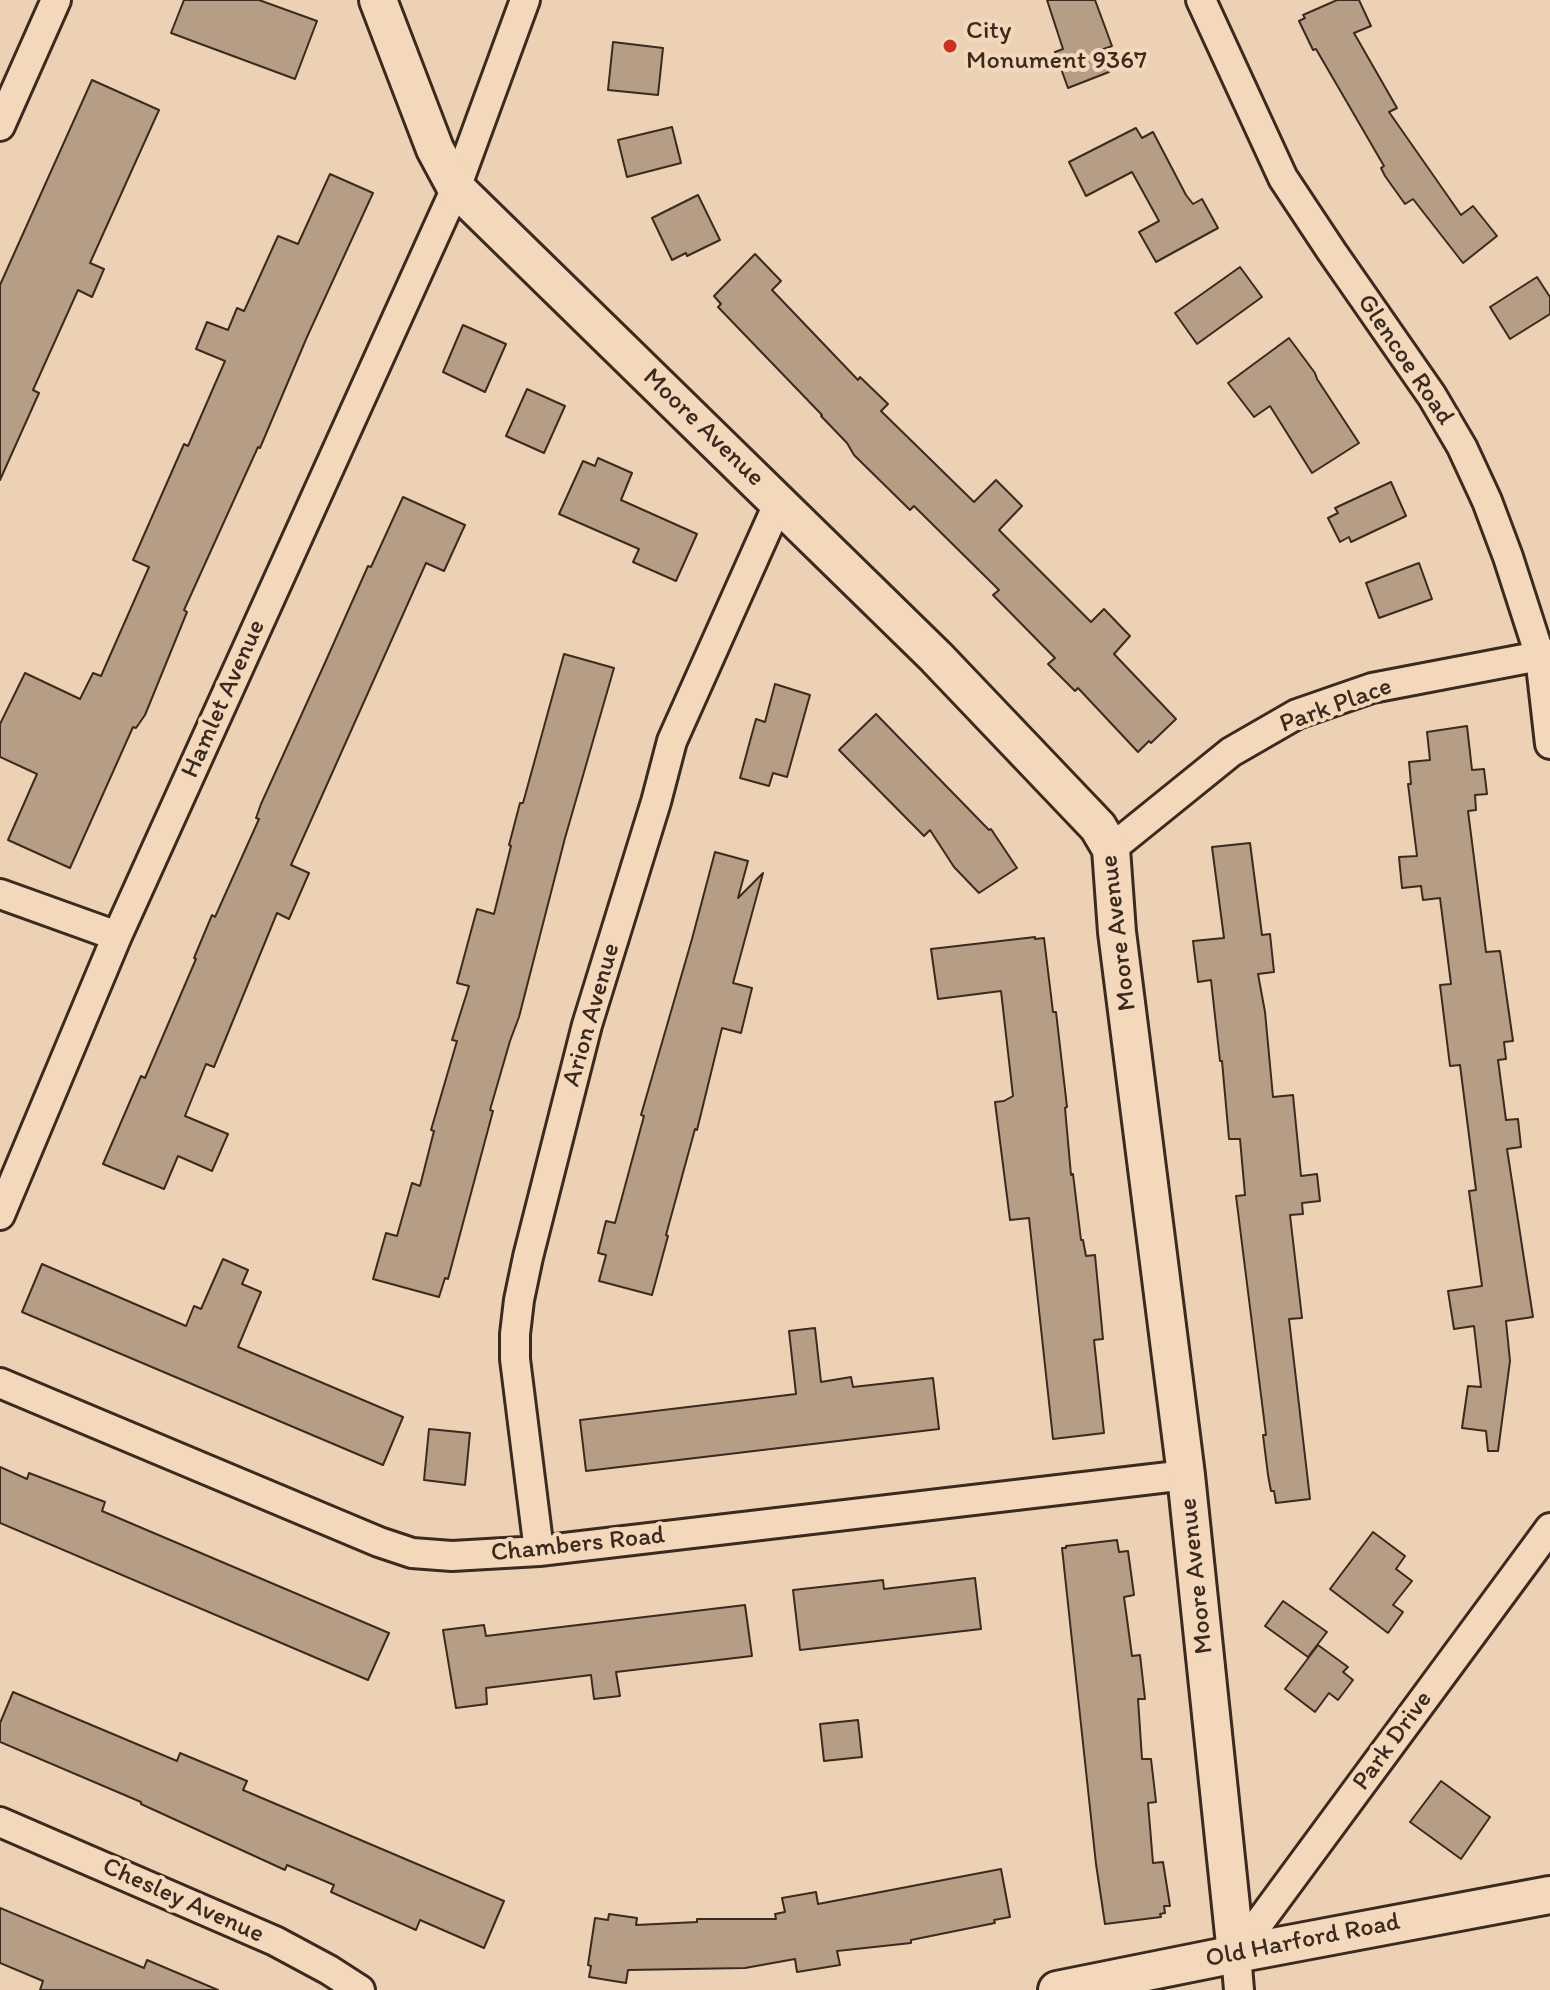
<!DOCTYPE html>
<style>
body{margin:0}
canvas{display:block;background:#edd1b5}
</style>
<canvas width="1550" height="1990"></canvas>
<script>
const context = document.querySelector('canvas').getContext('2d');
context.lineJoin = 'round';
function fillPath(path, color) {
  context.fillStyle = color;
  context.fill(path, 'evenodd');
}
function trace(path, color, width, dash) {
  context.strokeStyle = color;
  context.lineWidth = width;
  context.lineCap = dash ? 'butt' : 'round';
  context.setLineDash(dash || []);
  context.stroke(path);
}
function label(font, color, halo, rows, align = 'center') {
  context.font = font + ' Itim,sans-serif';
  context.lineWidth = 8;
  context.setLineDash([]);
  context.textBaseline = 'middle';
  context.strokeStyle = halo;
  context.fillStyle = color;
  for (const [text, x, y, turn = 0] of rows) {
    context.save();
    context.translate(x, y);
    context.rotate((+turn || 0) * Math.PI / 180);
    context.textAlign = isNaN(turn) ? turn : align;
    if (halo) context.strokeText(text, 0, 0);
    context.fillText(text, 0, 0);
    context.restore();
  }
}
const building = new Path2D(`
 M184 0H259L317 21 295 79 171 33Z
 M1047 0H1095L1112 46 1101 50 1109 72 1068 88 1055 52 1063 49Z
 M1337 0H1359L1371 26 1354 33 1397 108 1389 112 1461 215 1473 206 1497 236 1463 263 1413 199 1405 204 1385 176 1381 168 1384 166 1316 49 1313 50 1299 21 1305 18 1303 15Z
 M613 42 663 48 658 95 608 90Z
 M92 80 159 110 90 263 104 269 92 297 78 290 33 390 39 393 0 480V285Z
 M672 127 681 163 627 177 618 140Z
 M1136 128 1142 138 1153 132 1186 195 1193 204 1202 199 1218 228 1156 262 1139 232 1159 221 1132 172 1086 196 1069 162Z
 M330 174 373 193 307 337 260 448 258 447 184 610 187 612 145 715 136 728 133 727 70 868 8 840 37 774 0 757V724L25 673 80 699 93 673 101 676 149 567 133 560 184 444 188 446 225 361 196 349 207 322 228 330 237 308 244 311 245 309 278 236 298 244Z
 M698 195 720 240 687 256 686 253 672 260 652 218Z
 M755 254 781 281 772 290 858 380 860 377 888 404 881 411 974 502 996 480 1022 506 999 530 1091 622 1104 609 1130 636 1114 654 1176 719 1151 743 1149 741 1138 752 1078 688 1075 691 1048 664 1055 658 993 595 999 590 914 506 910 510 854 455 847 443 821 416 822 415 718 307 721 304 714 296Z
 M1240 267 1262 297 1197 344 1175 313Z
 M1537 277 1550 297V314L1510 339 1490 307Z
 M463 325 506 344 485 392 443 372Z
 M1289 338 1315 373 1317 379 1359 443 1312 473 1270 406 1254 417 1228 383Z
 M527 389 565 406 544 453 506 436Z
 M598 458 632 473 621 500 697 534 676 581 633 562 639 549 559 514 583 461 595 466Z
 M1391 482 1406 516 1351 542 1349 537 1340 542 1328 518 1338 513 1335 508Z
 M403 497 465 525 444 571 426 563 291 865 309 873 289 919 277 913 214 1067 206 1064 185 1116 228 1134 212 1171 178 1156 164 1189 103 1164 141 1076 145 1078 196 959 194 958 212 915 215 917 259 819 256 818 261 804 324 665 368 566 371 567Z
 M1419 563 1432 599 1379 618 1366 583Z
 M564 654 614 668 565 838 519 1017 510 1041 490 1110 493 1111 448 1279 445 1278 439 1297 373 1279 386 1233 397 1236 412 1183 420 1186 434 1131 431 1130 457 1041 452 1040 469 986 457 983 477 909 494 914 511 846 509 845 520 803H523Z
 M775 684 810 695 787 777 773 773 769 786 740 778 756 719 765 722Z
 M876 714 989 830 991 829 1017 868 979 893 954 867 930 830 924 836 839 750Z
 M1467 726 1472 770 1484 769 1487 794 1475 795 1476 810 1468 811 1486 952 1500 951 1513 1041 1504 1042 1506 1059 1498 1060 1506 1120 1518 1119 1521 1147 1507 1149 1533 1317 1506 1321 1510 1361 1498 1451H1488L1486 1431 1462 1428 1468 1386 1481 1387 1474 1326 1454 1329 1448 1291 1482 1286 1469 1191 1476 1190 1460 1065 1450 1066 1440 985 1451 984 1440 898 1423 900 1421 886 1402 888 1399 857 1417 856 1408 784H1411L1409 762 1430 760 1427 732Z
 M1250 843 1262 935 1270 934 1274 972 1258 974 1265 1012 1273 1097 1293 1095 1301 1176 1317 1174 1320 1201 1302 1203 1303 1214 1290 1215 1302 1318 1289 1319 1310 1499 1276 1503 1274 1491H1271L1268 1475 1263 1435H1266L1236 1196 1245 1195 1240 1139H1229L1222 1061H1220L1211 980 1198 982 1193 941 1224 938 1212 847Z
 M715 852 748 861 738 898 763 873 733 983 752 988 741 1033 722 1028 697 1130 695 1129 666 1235 668 1236 652 1295 599 1281 606 1255 598 1253 606 1221 615 1223 644 1116 641 1115 692 939Z
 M1035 937V939L1044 938 1053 1012H1056L1067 1107 1065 1108 1071 1175 1073 1174 1081 1240H1083L1086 1256 1095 1255 1103 1339 1094 1340 1104 1433 1053 1439 1029 1218 1010 1220 995 1102 1004 1101 1013 1096 1001 991 938 999 931 949Z
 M223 1259 248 1270 242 1284 261 1292 238 1347 403 1417 383 1465 22 1312 42 1264 186 1326 194 1306 201 1309Z
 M815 1328 821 1382 851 1377 853 1387 933 1378 939 1429 586 1471 580 1420 796 1394 789 1331Z
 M429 1429 470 1433 465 1485 424 1480Z
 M0 1467 27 1479 29 1473 105 1502 102 1511 389 1633 368 1680 0 1523Z
 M1373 1532 1405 1556 1396 1569 1412 1581 1393 1605 1403 1612 1388 1633 1330 1589Z
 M1117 1540 1119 1552 1128 1551 1134 1595 1124 1597 1132 1656 1140 1655 1145 1699H1138L1142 1759H1151L1156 1802 1148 1803 1153 1863 1163 1862 1170 1906H1164L1165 1913 1160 1914 1161 1917 1105 1924 1096 1864 1062 1548H1066V1546Z
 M975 1578 981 1629 800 1650 793 1590 883 1580 884 1589Z
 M1283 1601 1327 1632 1308 1657 1265 1626Z
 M745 1605 752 1656 616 1672 620 1696 594 1699 591 1675 486 1688 487 1704 456 1708 443 1630 484 1625 486 1636Z
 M1318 1645 1348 1667 1343 1672 1353 1680 1338 1700 1329 1693 1315 1712 1285 1689Z
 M13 1692 177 1761 180 1753 247 1781 243 1790 504 1901 484 1948 420 1920 416 1930 331 1892 334 1885 287 1865 285 1870 141 1804V1802L0 1742V1723Z
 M858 1720 862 1757 824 1761 820 1724Z
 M1441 1781 1490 1817 1461 1859 1410 1822Z
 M1001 1869 1010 1917 994 1920 995 1923 911 1940V1943L837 1951 840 1965 797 1972 795 1959 745 1968 628 1970 626 1983 589 1977 591 1966 588 1965 595 1918 608 1920 609 1914 637 1918 636 1925 697 1922V1919H776L775 1914 785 1912 782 1898 816 1892 818 1904Z
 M0 1908 144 1968 147 1960 218 1990H40L43 1981 0 1963Z`);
fillPath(building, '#b59d86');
trace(building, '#3b2a1e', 2);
const minor = new Path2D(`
 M1201 0 1283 178 1332 252 1432 396 1462 447 1487 501 1508 557 1540 656 1550 744
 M0 126 56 0
 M1111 849 1231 752 1297 714 1372 688 1550 654
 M0 894 117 936
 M0 1215 117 936 456 188 525 0
 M0 1383 379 1542 412 1553 452 1556 539 1551 1186 1475
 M539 1551 515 1359V1334L519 1300 528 1257 587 1025 656 802 672 741 779 502
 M0 1822 275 1941 329 1970 360 1990
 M1239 1990 1236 1954 1550 1528`);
const tertiary = new Path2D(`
 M378 0 435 149 456 188 936 657 1098 827 1111 849 1117 932 1186 1475 1236 1954
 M1057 1990 1236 1954 1550 1895`);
trace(minor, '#3b2a1e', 34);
trace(tertiary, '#3b2a1e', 42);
trace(minor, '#f4d8bb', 28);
trace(tertiary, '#f4d8bb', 36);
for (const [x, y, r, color] of [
 [950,46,8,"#c8321e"]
]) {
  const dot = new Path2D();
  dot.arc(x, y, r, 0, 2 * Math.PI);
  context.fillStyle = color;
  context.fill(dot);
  trace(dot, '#f4d8bb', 3);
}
label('26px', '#3b2a1e', '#f4d8bb', [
 ["City",966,31],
 ["Monument 9367",966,61]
], 'left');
label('26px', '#3b2a1e', '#f4d8bb', [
 ["Glencoe Road",1405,360,56],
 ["Moore Avenue",703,428,44],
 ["Hamlet Avenue",224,699,-66],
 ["Park Place",1336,706,-20],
 ["Moore Avenue",1119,933,-97],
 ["Arion Avenue",592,1015,-74],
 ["Chambers Road",578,1545,-6],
 ["Moore Avenue",1197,1576,-96],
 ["Park Drive",1393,1741,-54],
 ["Chesley Avenue",183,1901,24],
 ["Old Harford Road",1303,1941,-11]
]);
</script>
